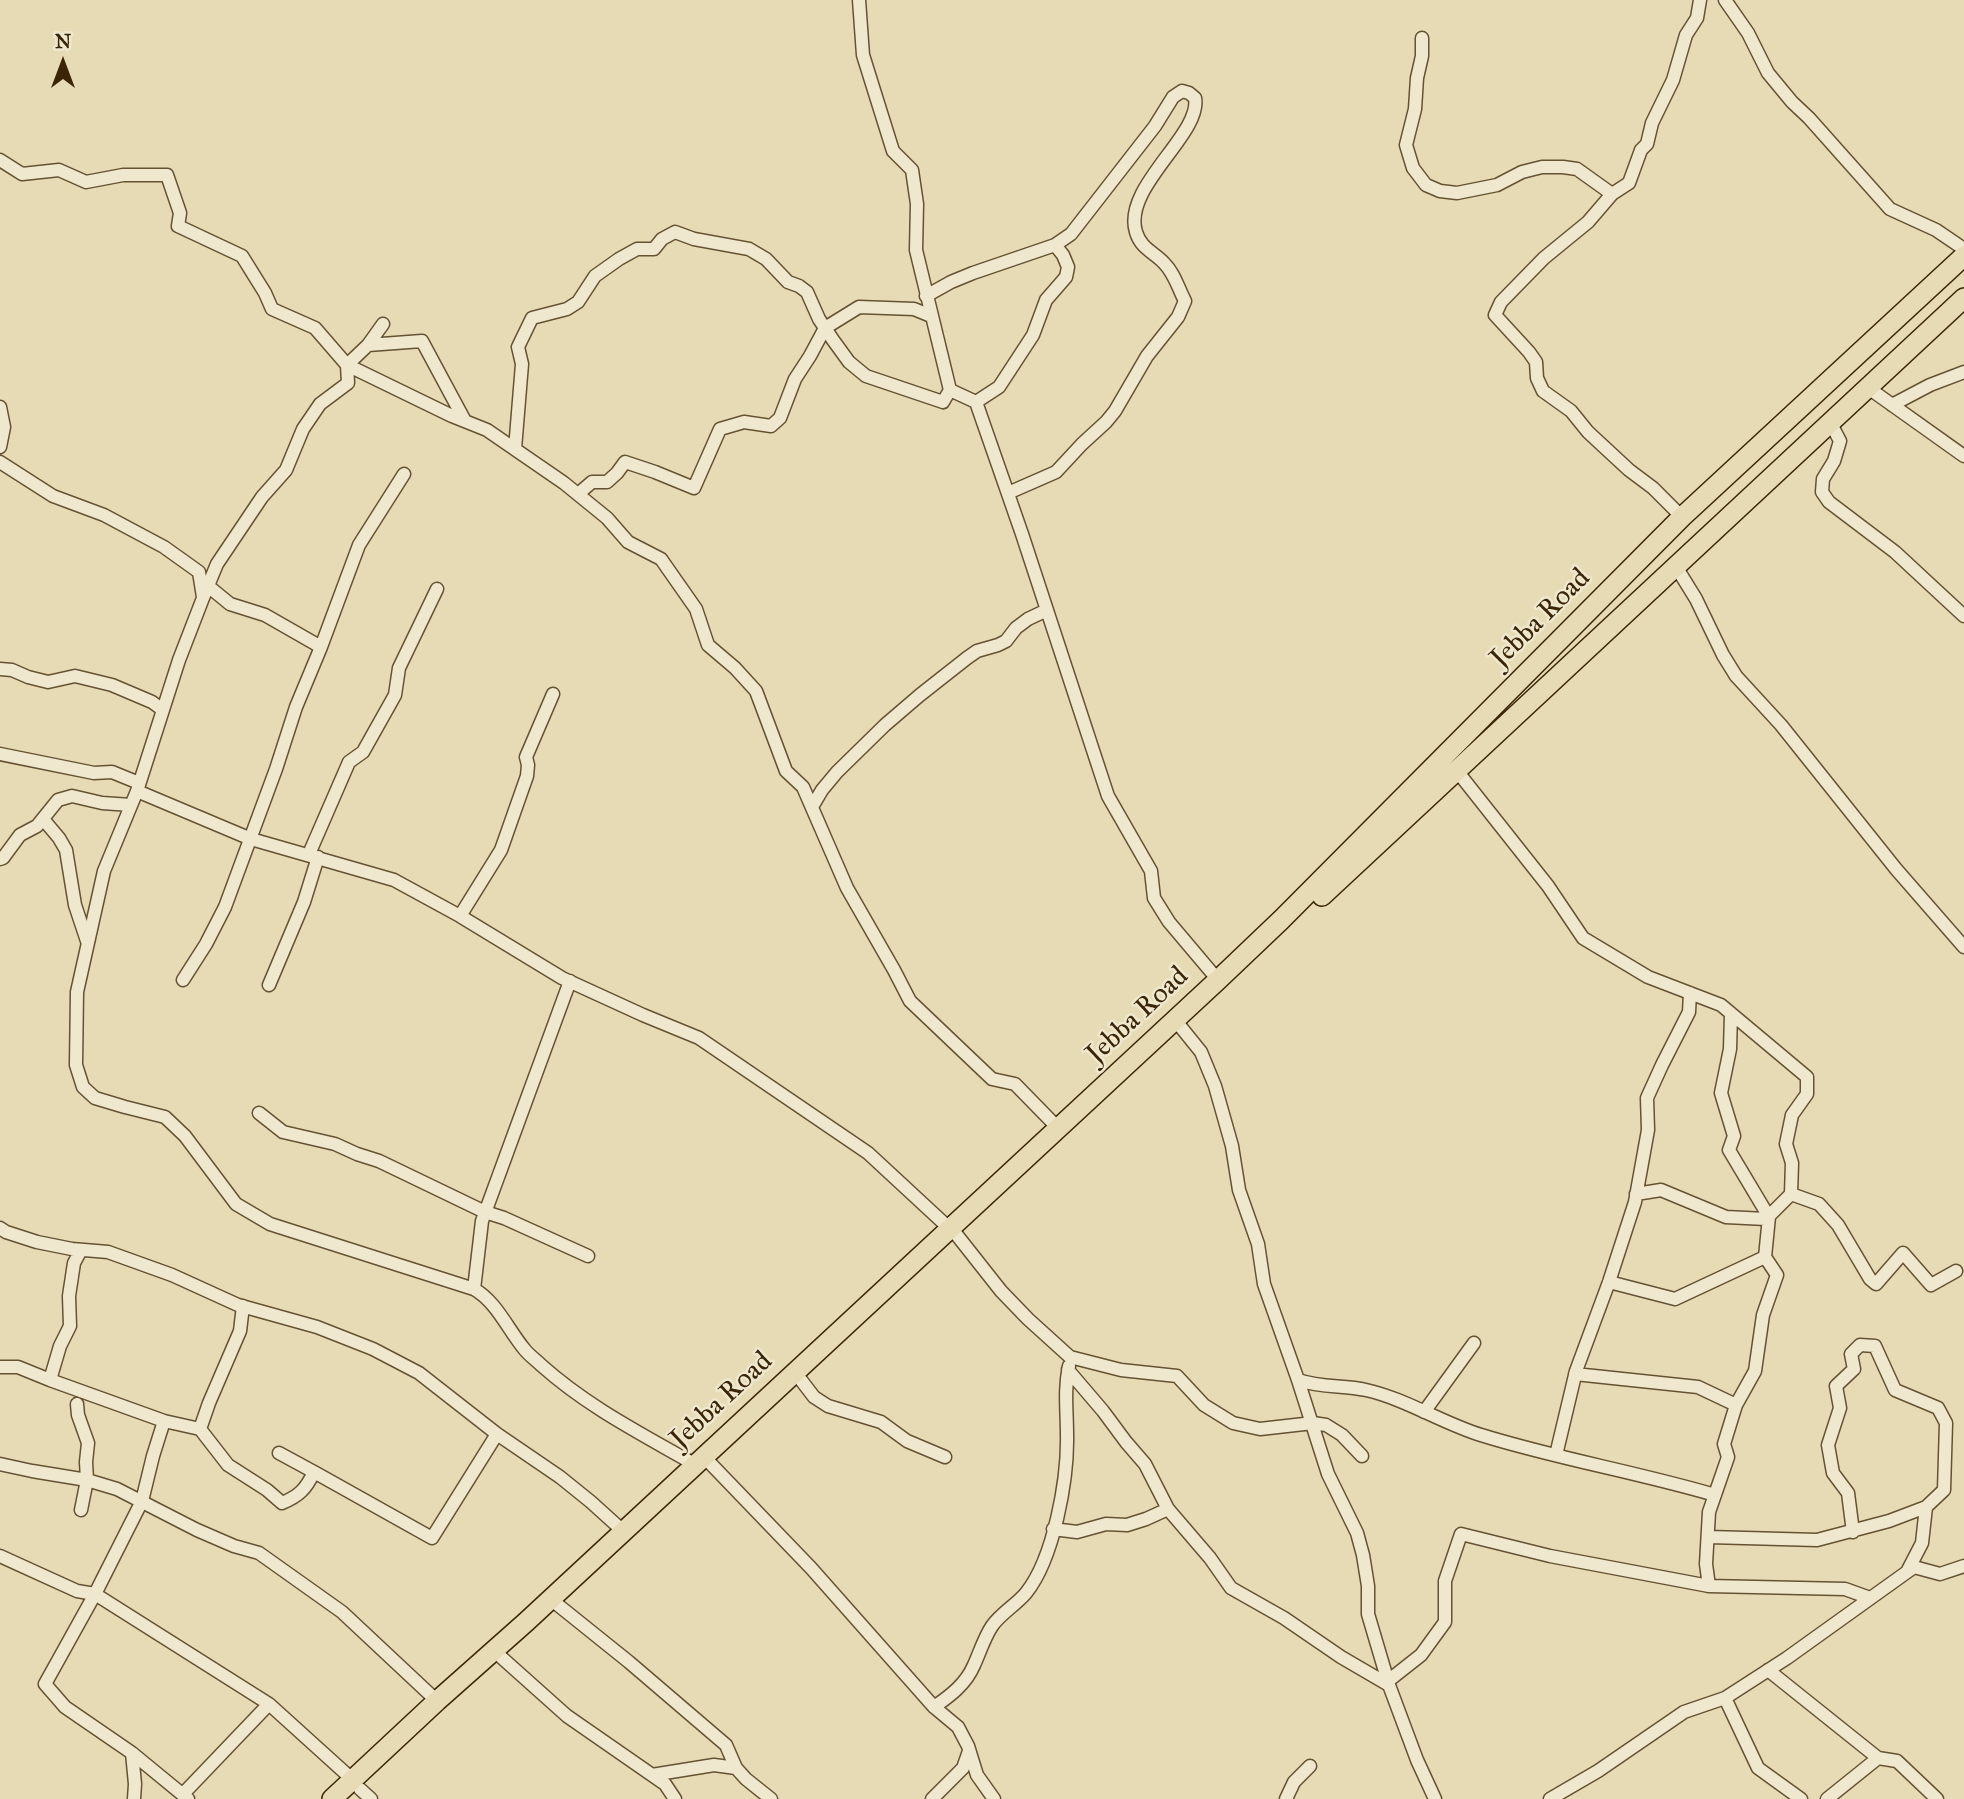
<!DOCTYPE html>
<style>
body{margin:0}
#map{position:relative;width:1964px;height:1799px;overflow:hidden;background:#e7dbb5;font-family:"IM FELL Great Primer",serif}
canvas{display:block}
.north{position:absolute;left:28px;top:28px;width:70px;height:70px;-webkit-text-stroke:5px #efe8cf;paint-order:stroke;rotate:0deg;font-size:19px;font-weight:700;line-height:28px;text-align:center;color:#3a2506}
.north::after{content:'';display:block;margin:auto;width:24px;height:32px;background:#3a2506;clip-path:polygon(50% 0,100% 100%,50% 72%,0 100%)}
</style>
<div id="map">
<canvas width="1964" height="1799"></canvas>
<div class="north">N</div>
</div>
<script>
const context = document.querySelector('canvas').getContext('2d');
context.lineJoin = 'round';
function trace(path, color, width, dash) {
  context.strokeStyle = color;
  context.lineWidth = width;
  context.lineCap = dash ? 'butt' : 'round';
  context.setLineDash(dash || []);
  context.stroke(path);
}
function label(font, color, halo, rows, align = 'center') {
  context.font = font + ' "IM FELL Great Primer",serif';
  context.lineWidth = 5;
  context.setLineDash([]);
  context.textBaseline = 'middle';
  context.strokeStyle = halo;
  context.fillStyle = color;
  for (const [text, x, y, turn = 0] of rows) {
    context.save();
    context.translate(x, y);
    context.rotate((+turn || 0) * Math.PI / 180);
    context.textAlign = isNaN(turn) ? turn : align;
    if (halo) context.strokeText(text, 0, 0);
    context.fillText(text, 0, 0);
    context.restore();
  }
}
const minor = new Path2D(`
 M859 0 863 55 893 151 912 170 917 204 916 250 950 390 976 402 1022 534 1108 796 1151 871 1154 898 1169 922 1218 980
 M1725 0 1748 33 1768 73 1792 102 1809 118 1890 209 1936 230 1964 249
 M1422 38V56L1417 78 1415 109 1406 145 1413 168 1426 185 1440 191 1457 193 1497 185 1522 172 1542 167H1563L1577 169 1612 194
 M0 160 22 174 59 170 86 182 123 175H167L180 213 178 226 242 256 265 293 272 309 315 328 347 365 452 416 487 430 564 483 607 518 628 542 661 559 696 609 708 645 735 668 756 691 786 771 803 787 847 888 894 970 910 1001 992 1079 1015 1084 1058 1128
 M926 296 951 282 973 273 1055 245 1071 234 1155 126 1173 97 1182 91 1189 93 1195 98C1202 134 1122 187 1136 232 1141 249 1154 252 1164 263 1175 274 1178 288 1185 301L1178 317 1147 356 1115 411 1106 422 1082 444 1056 472 1008 493
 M383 324 368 345 347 365 348 383 320 404 303 429 286 470 262 497 217 564 203 598 179 660 137 791 104 871 77 992 76 1065 83 1087 95 1098 125 1107 165 1117 185 1136 236 1204 270 1224 474 1289C497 1302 508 1330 525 1350 530 1356 536 1360 541 1365 588 1407 640 1433 694 1464
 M368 345 422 341 465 421
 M1867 387 1964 456
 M976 402 999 387 1033 335 1046 300 1066 277 1068 267 1063 255 1055 245
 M1892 405 1930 385 1964 372
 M0 407 4 427 0 447
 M1830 422 1840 441 1834 461 1823 479 1822 492 1829 502 1895 552 1964 616
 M515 449 522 364 518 347 532 318 567 309 578 302 595 276 619 259 637 249H654L662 239 675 232 694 239 749 249 766 259 788 282 799 286 807 292 819 319 833 340 849 362 866 376 943 402 950 390
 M0 462 53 496 104 515 164 547 199 572 203 597
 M578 494 592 482H607L617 473 625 462 655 472 694 488 720 429 744 422 771 426 780 418 795 379 810 356 825 328 859 307 914 309 931 316
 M1682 517 1653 488 1629 470 1588 432 1571 411 1543 391 1537 378 1536 362 1529 352 1495 315 1501 302 1544 258 1588 222 1612 194 1629 183 1641 150 1647 144 1652 123 1673 80 1686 35 1697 18 1700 0
 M1675 565 1696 599 1723 655 1736 676 1781 725 1896 869 1964 947
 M321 647 359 545 404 474
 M0 669 12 670 28 677 48 682 75 676 112 685 152 702 163 710
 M0 754 94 773 112 772 139 783
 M1457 771 1548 886 1583 938 1648 977 1721 1005 1807 1077V1094L1792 1115 1786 1144 1792 1163 1791 1194
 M137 791 251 839 394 880 460 916 562 978 643 1015 699 1038 868 1153 949 1228
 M812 807 822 790 837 772 885 725 920 695 967 658 977 651 998 645 1006 641 1016 628 1028 619 1047 610
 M43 819 59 838 66 850 75 905 87 941
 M309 854 349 762 363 752 395 695 399 668 437 589
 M0 859 3 858 20 835 37 826 58 800 72 796 102 803 131 805
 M460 916 501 850 527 776 528 765 526 757 553 694
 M183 980 206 944 225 907 276 769 296 707 321 647 265 615 230 604 208 586
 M269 985 304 902 318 857
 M1180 1026 1201 1052 1215 1086 1232 1146 1239 1190 1258 1244 1264 1284 1298 1380 1328 1474 1357 1533 1363 1555 1368 1586V1614L1389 1685 1417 1760 1435 1799
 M259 1113 283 1132 335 1144 357 1154 379 1161 485 1212 504 1218 588 1256
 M1636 1194 1661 1190 1726 1217 1766 1219 1791 1194 1819 1204 1838 1225 1870 1279 1876 1284 1903 1253 1931 1285 1956 1271
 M0 1228 6 1232 37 1242 72 1249 108 1252 172 1275 238 1305 317 1327 373 1349 419 1373 497 1434 560 1477 591 1502 623 1531
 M956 1234 1001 1291 1028 1319 1070 1357 1121 1370 1177 1376 1204 1405 1233 1423 1260 1429 1313 1423 1326 1425 1342 1435 1362 1456
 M81 1250 74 1263 69 1296 70 1326 60 1346 50 1380 164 1421 200 1429
 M1609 1282 1675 1299 1765 1257 1769 1217 1729 1150 1734 1136 1721 1093 1730 1049 1731 1014
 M474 1289 482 1221 570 981
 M243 1306 240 1331 209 1403 200 1429 228 1465 267 1490 282 1503C299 1496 306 1489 314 1472L279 1453
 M0 1367H18L50 1380
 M1068 1370 1103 1411 1126 1442 1145 1464 1168 1509 1210 1558 1231 1588 1284 1618 1341 1657 1389 1685
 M1575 1374 1698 1387 1736 1405
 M801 1380 814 1397 828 1406 881 1422 907 1441 945 1457
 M1298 1380C1322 1388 1343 1385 1366 1390 1406 1399 1442 1423 1481 1435 1558 1459 1637 1472 1715 1495
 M77 1404 78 1415 88 1443 86 1462 87 1480 81 1510
 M1424 1412 1474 1343
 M164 1421 153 1456 142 1501 95 1594 45 1684 65 1707 132 1753 188 1799
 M1556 1455 1576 1371 1609 1282 1635 1202 1648 1130 1647 1098 1662 1065 1689 1012 1690 993
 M710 1463 811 1568 934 1707 958 1727 968 1746 977 1775 994 1799
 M0 1464 32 1471 87 1480 117 1489 197 1530 234 1546 259 1553 342 1612 437 1701
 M314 1472 432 1538 497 1434
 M1053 1529 1077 1532 1106 1524 1127 1525 1146 1519 1168 1509
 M1853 1532 1848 1493 1833 1473 1828 1445 1840 1408 1836 1386 1854 1369 1851 1354 1860 1345 1875 1346 1895 1390 1938 1408 1946 1423 1944 1490 1926 1507 1922 1543 1908 1570
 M1709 1537 1817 1540 1889 1521 1926 1507
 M0 1556 77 1591 95 1594 269 1704 183 1794
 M1709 1586 1706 1564 1709 1512 1728 1457 1724 1444 1736 1405 1755 1371 1763 1315 1777 1275 1765 1257
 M558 1605 629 1662 726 1745 736 1768 746 1779 771 1799
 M501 1657 567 1716 665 1784 675 1799
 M1768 1670 1878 1758 1897 1761 1937 1799
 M1388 1681 1421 1655 1445 1622V1581L1461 1534 1550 1556 1709 1586 1845 1589 1870 1598
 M1725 1698 1758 1768 1801 1799
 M269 1704 353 1780
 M934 1707C950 1696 966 1684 974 1665 980 1652 984 1638 992 1626 1001 1613 1016 1605 1026 1593 1054 1558 1068 1479 1067 1435 1067 1411 1064 1389 1069 1366
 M132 1753 135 1784 134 1799
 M652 1775 714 1765 736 1768
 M360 1789 371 1799
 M932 1799 963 1768 969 1751
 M1286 1799 1294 1782 1310 1766
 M1550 1799 1598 1771 1684 1712 1725 1698 1787 1658 1914 1567 1940 1574 1964 1566
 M1827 1799 1878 1758`);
const highway = new Path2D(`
 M1322 896 1964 298
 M332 1799 437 1701 526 1622 1218 980 1281 920 1682 517 1964 256`);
trace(minor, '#655232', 15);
trace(highway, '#3a2506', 22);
trace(minor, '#efe8cf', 12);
trace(highway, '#e7dbb5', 19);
label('28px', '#3a2506', '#efe8cf', [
 ["Jebba Road",1541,619,-45],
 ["Jebba Road",1138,1016,-43],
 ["Jebba Road",722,1401,-43]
]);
</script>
